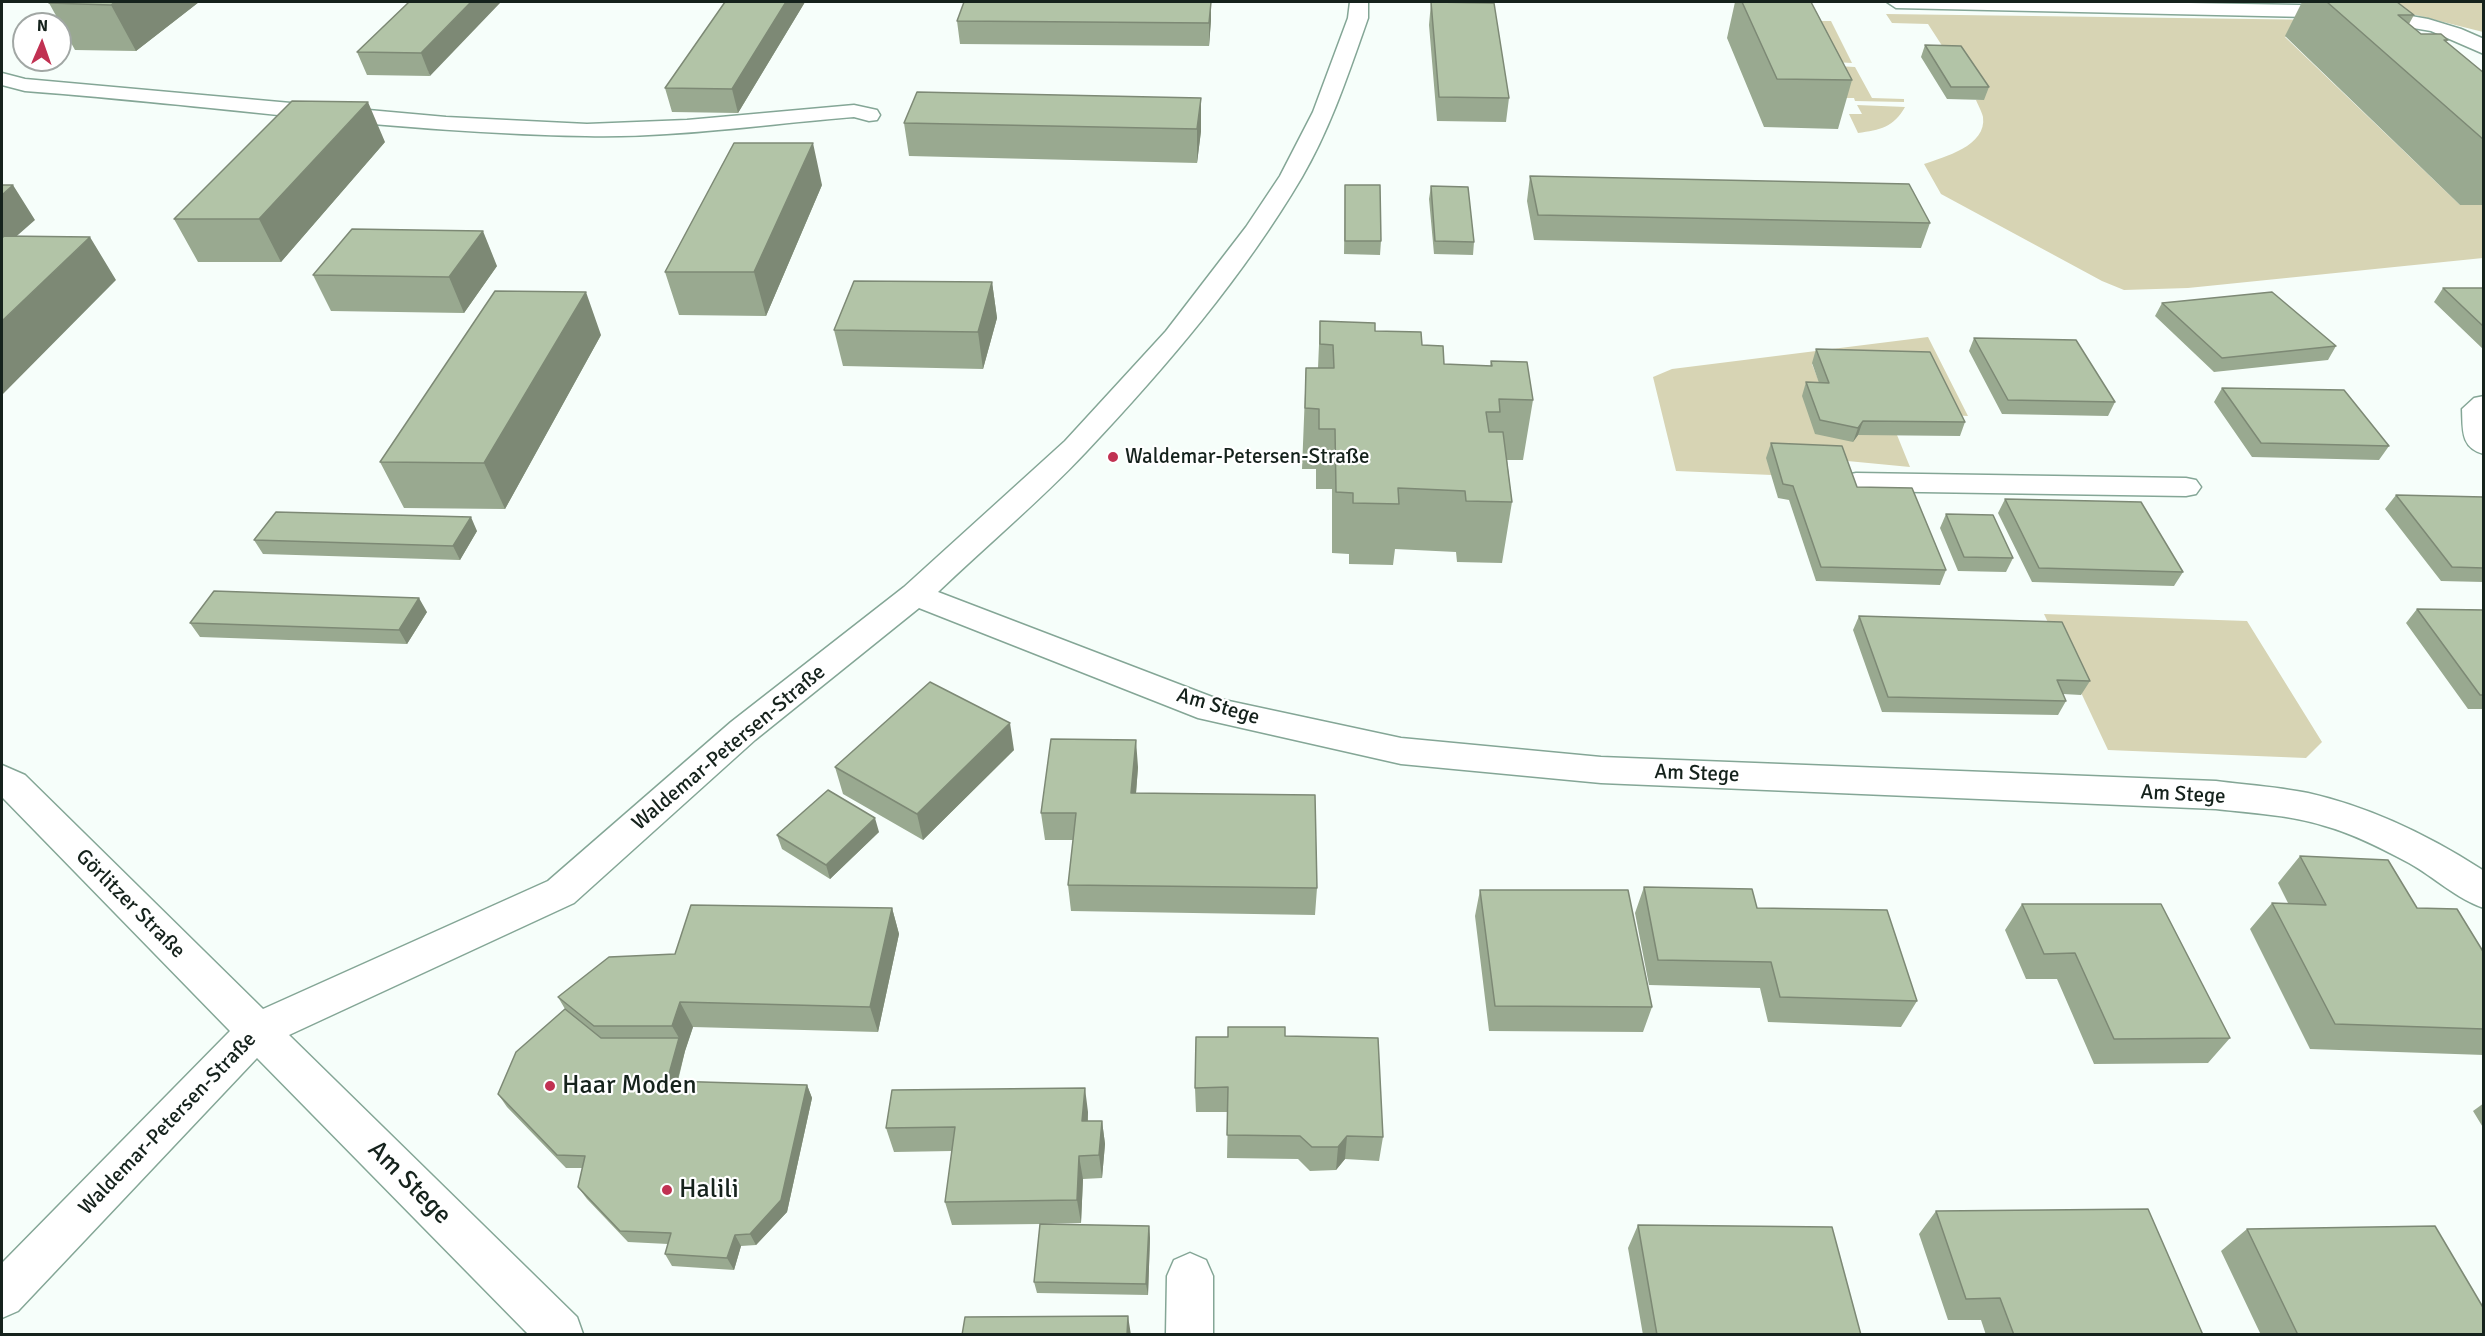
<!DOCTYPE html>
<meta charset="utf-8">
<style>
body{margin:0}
#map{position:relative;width:2485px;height:1336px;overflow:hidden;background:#f6fefa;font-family:Signika,sans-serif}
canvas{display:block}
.frame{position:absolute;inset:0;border:3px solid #15221c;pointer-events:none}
.north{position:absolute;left:12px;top:12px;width:60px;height:60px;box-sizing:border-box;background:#fff;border:2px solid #a1a7a4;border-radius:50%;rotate:2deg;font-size:16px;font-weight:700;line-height:24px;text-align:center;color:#15221c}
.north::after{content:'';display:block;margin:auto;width:21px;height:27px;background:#c13152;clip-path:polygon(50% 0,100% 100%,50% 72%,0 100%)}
</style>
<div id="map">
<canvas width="2485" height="1336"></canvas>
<div class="frame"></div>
<div class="north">N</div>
</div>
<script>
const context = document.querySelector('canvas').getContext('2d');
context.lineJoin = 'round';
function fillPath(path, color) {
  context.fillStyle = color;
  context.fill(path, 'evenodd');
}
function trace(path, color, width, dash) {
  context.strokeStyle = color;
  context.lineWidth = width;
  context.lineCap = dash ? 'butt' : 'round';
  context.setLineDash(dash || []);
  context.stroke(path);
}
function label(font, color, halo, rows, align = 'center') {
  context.font = font + ' Signika,sans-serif';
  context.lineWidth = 4.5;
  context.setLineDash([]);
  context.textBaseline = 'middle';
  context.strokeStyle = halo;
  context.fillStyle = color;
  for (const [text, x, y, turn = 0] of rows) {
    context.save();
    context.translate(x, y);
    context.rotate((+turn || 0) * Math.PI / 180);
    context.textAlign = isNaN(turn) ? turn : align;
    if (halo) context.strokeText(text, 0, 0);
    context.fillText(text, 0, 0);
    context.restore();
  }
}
fillPath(new Path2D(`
 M2324 2H2483V32L2400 11Z
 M1886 14 2325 20 2285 37 2460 205H2483V258L2188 288 2124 290 2102 281 1941 194 1924 164C1944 157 1987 146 1983 117 1982 112 1978 105 1976 100L1984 99 1950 58 1928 24 1892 23Z
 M1806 21H1831L1852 63 1834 62Z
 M1836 66 1855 67 1872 98 1904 99V102L1855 101 1854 98H1839Z
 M1857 105 1905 107C1894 127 1880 130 1858 133L1849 114H1862Z
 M1928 337 1968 416 1949 415 1812 364 1825 397 1858 435H1897L1910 467 1837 460 1772 475 1676 471 1653 377 1672 369Z
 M2044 614 2247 621 2322 742 2306 758 2108 750Z`), '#d7d4b4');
const lane = new Path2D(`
 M2 73 25 79 446 117 587 124 687 120 854 105 877 110 880 115 877 120 869 121 854 117C765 124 676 138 586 136 399 133 212 105 25 91L2 85Z
 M1856 473 2186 478 2196 480 2201 487 2196 494 2186 496 1856 491 1846 489 1841 482 1846 475Z`);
const street = new Path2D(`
 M1350 2H1368V18C1349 72 1331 127 1302 177 1243 277 1166 367 1086 452 1040 501 987 545 938 592L1215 698 1401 738 1601 757 2216 781C2247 785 2278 787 2308 793 2370 807 2428 835 2481 869L2484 871V908C2457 899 2434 877 2409 863 2383 849 2354 834 2325 826 2290 815 2252 813 2216 809L1601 783 1401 764 1198 718 919 608 755 740 574 903 289 1035 577 1317 583 1334H528L257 1058 18 1311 2 1318V1263L230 1031 2 797V765L25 775 263 1009 548 881 731 722 904 587 1065 441 1166 331 1246 227 1280 176 1313 112 1348 18Z
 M1887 2H2134L2354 6 2428 19 2461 29 2484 39V54L2431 31 2354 18 1896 8Z
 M2484 396V454C2460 448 2463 429 2462 409L2474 398Z
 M1190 1253 1206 1260 1213 1276V1334H1166L1167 1276 1174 1260Z`);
trace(lane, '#84a696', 3);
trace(street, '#84a696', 3);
fillPath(lane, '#fff');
fillPath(street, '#fff');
fillPath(new Path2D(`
 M52 2H199L136 51 75 50 49 3Z
 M409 2 430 76 367 75 357 52Z
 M725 2H805L738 113 672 112 665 88Z
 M1431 2 1509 98 1506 122 1437 121 1429 25Z
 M1735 2H1811L1852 80 1838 129 1764 127 1727 38Z
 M2302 2H2397L2414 15 2409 24 2421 34 2448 40 2446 42 2484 73V205H2460L2285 36Z
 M1211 20 1209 46 960 44 957 21Z
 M1925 45 1989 87 1984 100 1947 99 1921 57Z
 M1201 98V131L1197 163 909 156 904 123Z
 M385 142 281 262H198L174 219Z
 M1530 176 1930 223 1921 248 1534 240 1527 201Z
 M822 185 766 316 679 315 665 272Z
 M1345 185 1381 241 1380 255 1344 254Z
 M1431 186 1474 242 1473 255 1434 254 1429 199Z
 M497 266 464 313 331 311 313 275Z
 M992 282 997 318 983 369 843 366 834 330Z
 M2443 288H2484V350L2434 302Z
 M2162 303 2336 346 2328 360 2214 372 2155 316Z
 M1320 321 1375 331 1422 345 1444 364 1490 366 1491 361 1533 400 1523 460H1507L1512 502 1502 563 1457 562 1456 552 1395 549 1393 565 1349 564V554L1332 553V489H1316V469H1302L1306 368H1318Z
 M601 335 505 509 404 508 380 462Z
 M1974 338 2115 402 2108 416 2002 414 1969 351Z
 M1816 349 1965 422 1960 436 1858 435 1853 442 1815 434 1802 396 1806 382 1819 383 1812 363Z
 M2222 388 2389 446 2379 460 2252 457 2214 402Z
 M1771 443 1857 487 1946 570 1940 585 1816 581 1789 500 1778 498 1766 458Z
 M2396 495 2484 497V582L2441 581 2385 509Z
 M2005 499 2183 572 2174 586 2032 582 1998 513Z
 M1946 514 2013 558 2006 572 1958 571 1940 528Z
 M477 531 460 560 263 554 254 540Z
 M2417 609 2484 610V709H2468L2406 623Z
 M427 612 407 644 200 637 190 623Z
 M1859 616 2090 681 2081 695 2063 694 2066 701 2058 715 1882 712 1853 630Z
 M1014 750 923 840 843 794 835 767Z
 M1138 767 1136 793 1317 888 1315 915 1071 911 1068 885 1073 840H1045L1041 813Z
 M879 832 830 879 782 849 777 835Z
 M2300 856 2417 908 2484 953V1055L2310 1049 2250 929 2272 903H2288L2278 883Z
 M1644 887 1757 908 1917 1001 1901 1027 1768 1022 1760 988 1649 985 1635 913Z
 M1480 890 1652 1007 1643 1032 1489 1031 1475 916Z
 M2022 904 2230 1038 2208 1063 2094 1064 2057 979H2026L2005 930Z
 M892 908 899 934 878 1032 693 1027 685 1051 678 1081 807 1085 812 1098 787 1212 756 1245 741 1246 734 1270 672 1266 665 1254 668 1244 628 1242 587 1199 578 1187 583 1168H566L507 1107 498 1094 565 1009 558 997 675 954Z
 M1285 1036 1383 1137 1379 1161 1345 1159 1336 1170 1310 1171 1298 1159 1227 1158 1228 1112H1196L1195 1088Z
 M2484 1103V1129L2473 1111Z
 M1088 1112V1121H1102L1105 1144 1102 1178 1083 1179 1081 1223 1042 1224 1149 1226 1150 1238 1148 1295 1037 1293 1034 1282 1040 1224 952 1225 945 1202 952 1151 894 1152 886 1128Z
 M1936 1211 2203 1335H1986L1981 1320H1948L1919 1234Z
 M1638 1225 1861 1335H1643L1628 1248Z
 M2247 1229 2484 1335H2261L2221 1251Z`), '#99a990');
fillPath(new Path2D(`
 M115 2H199L136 51 111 5Z
 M471 2H501L430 76 421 53Z
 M786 2H805L738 113 732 89Z
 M1211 2V20L1209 46V23Z
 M1201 98V131L1197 163V129Z
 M368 102 385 142 281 262 259 219Z
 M813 143 822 185 766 316 754 272Z
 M13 185 35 220 2 249V195Z
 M483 231 497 266 464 313 449 277Z
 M90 237 116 280 2 395V321Z
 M992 282 997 318 983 369 978 332Z
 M586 292 601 335 505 509 484 463Z
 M1863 421 1858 435 1853 442 1858 428Z
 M471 517 477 531 460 560 453 546Z
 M419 598 427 612 407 644 399 630Z
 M1010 723 1014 750 923 840 917 814Z
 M1136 740 1138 767 1134 819 1131 793Z
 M875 818 879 832 830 879 826 865Z
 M892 908 899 934 878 1032 870 1007Z
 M680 1002 693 1027 685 1051 674 1094 667 1081 679 1038 672 1026Z
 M807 1085 812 1098 787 1212 756 1245 750 1234Z
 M1085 1088 1088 1112 1086 1145 1082 1121Z
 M1102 1121 1105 1144 1102 1178 1099 1155Z
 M1347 1136 1345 1159 1336 1170 1338 1147Z
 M1079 1156 1083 1179 1081 1223 1077 1200Z
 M1149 1226 1150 1238 1148 1295 1146 1284Z
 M735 1235 741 1246 734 1270 727 1258Z
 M1128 1316 1131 1335H1127Z`), '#7d8975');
const building = new Path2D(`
 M52 2H115L111 5 49 3Z
 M409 2H471L421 53 357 52Z
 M725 2H786L732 89 665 88Z
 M964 2H1211L1209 23 957 21Z
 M1431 2 1494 3 1509 98 1439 97Z
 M1742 2H1811L1852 80 1777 79Z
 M2327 2H2397L2414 15H2398L2421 34H2441L2448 40H2444L2484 73V140Z
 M1925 45 1961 46 1989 87H1951Z
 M917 92 1201 98 1197 129 904 123Z
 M292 101 368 102 259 219H174Z
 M734 143H813L754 272H665Z
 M1530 176 1909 184 1930 223 1538 215Z
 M2 185H13L2 195Z
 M1345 185H1380L1381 241H1345Z
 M1431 186 1468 187 1474 242 1435 241Z
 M352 229 483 231 449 277 313 275Z
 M4 236 90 237 2 321V238Z
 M854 281 992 282 978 332 834 330Z
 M2443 288H2484V327Z
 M495 291 586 292 484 463 380 462Z
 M2272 292 2336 346 2222 358 2162 303Z
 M1320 321 1375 323V331L1421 332 1422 345 1443 346 1444 364 1492 366 1491 361 1527 362 1533 400 1499 399 1500 412H1486L1489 432H1503L1512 502 1466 501 1465 491 1398 488 1399 504 1353 503V493L1336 492 1335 429H1319V409L1305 408 1306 368H1334L1333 345 1320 344Z
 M1974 338 2076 340 2115 402 2008 400Z
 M1816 349 1930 352 1965 422 1863 421 1858 428 1820 420 1806 382 1829 383Z
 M2222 388 2344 390 2389 446 2261 443Z
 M1771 443 1842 446 1857 487 1912 488 1946 570 1821 567 1793 486 1783 484Z
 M2396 495 2484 497V568L2452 567Z
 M2005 499 2141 502 2183 572 2039 568Z
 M276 512 471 517 453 546 254 540Z
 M1946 514 1993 515 2013 558 1964 557Z
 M214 591 419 598 399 630 190 623Z
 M2417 609 2484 610V695H2480Z
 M1859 616 2062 622 2090 681 2057 680 2066 701 1888 697Z
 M930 682 1010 723 917 814 835 767Z
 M1051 739 1136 740 1131 793 1315 795 1317 888 1068 885 1076 813H1041Z
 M828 790 875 818 826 865 777 835Z
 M2300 856 2388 860 2417 908 2457 909 2484 953V1029L2335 1024 2272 903 2326 905Z
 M1644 887 1752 889 1757 908 1887 910 1917 1001 1780 997 1771 962 1658 960Z
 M1480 890H1628L1652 1007 1495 1006Z
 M2022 904H2161L2230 1038 2114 1039 2075 953 2044 954Z
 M691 905 892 908 870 1007 680 1002 672 1026H594L558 997 609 957 675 954Z
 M565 1009 601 1038H679L667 1081 807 1085 781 1200 750 1234 735 1235 727 1258 665 1254 671 1233 620 1231 578 1187 585 1156 557 1155 498 1094 516 1052Z
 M1228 1027H1285V1036L1378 1038 1383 1137 1347 1136 1338 1147H1312L1300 1136 1227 1135 1228 1087 1195 1088 1196 1037H1228Z
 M1085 1088 1082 1121H1102L1099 1155 1079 1156 1077 1200 945 1202 955 1127 886 1128 892 1090Z
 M2148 1209 2203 1335H2014L2000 1298 1966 1299 1936 1211Z
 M1040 1224 1149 1226 1146 1284 1034 1282Z
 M1638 1225 1832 1227 1861 1335H1657Z
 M2435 1226 2484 1309V1335H2298L2247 1229Z
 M1128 1316 1127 1335H962L965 1317Z`);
fillPath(building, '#b2c4a7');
trace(building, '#7d8975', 1.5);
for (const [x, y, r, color] of [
 [1113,457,6,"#c13152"],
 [550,1086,6,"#c13152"],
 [667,1190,6,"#c13152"]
]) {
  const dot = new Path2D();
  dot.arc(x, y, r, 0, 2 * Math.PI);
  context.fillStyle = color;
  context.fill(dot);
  trace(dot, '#fff', 2);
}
label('21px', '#15221c', '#fff', [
 ["Waldemar-Petersen-Straße",1125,457]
], 'left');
label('21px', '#15221c', '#fff', [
 ["Am Stege",1218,707,16],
 ["Waldemar-Petersen-Straße",729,748,-40],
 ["Am Stege",1697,774,2],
 ["Am Stege",2183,795,3],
 ["Görlitzer Straße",130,904,45],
 ["Waldemar-Petersen-Straße",168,1124,-46]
]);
label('26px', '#15221c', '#fff', [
 ["Haar Moden",562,1086],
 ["Halili",679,1190]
], 'left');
label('26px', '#15221c', '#fff', [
 ["Am Stege",409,1183,45]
]);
</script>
